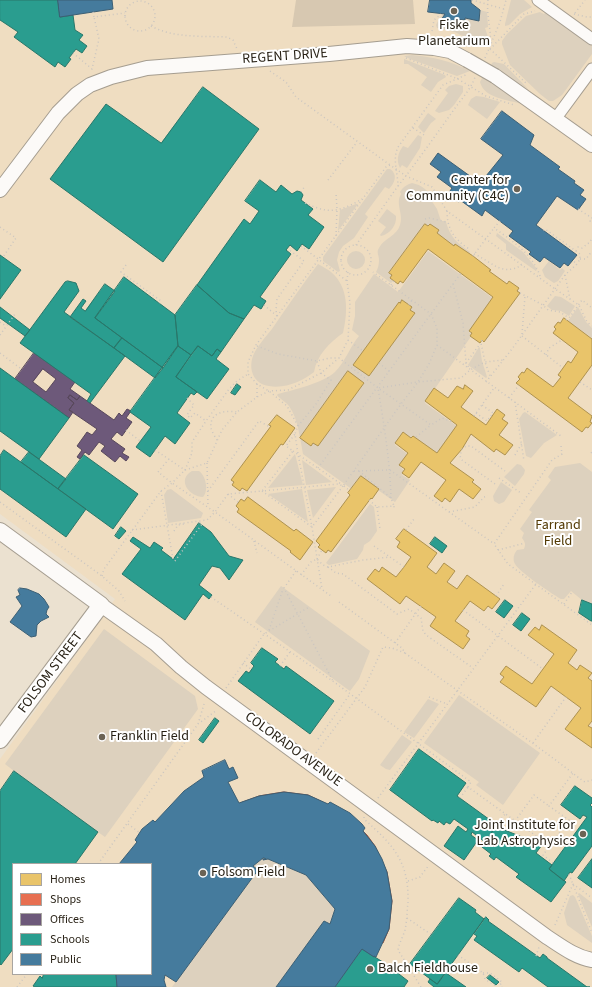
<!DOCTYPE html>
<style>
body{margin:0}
#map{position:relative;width:592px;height:987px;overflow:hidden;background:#ebe1d0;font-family:"Source Sans 3",sans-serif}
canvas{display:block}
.legend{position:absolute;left:12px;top:863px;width:140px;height:112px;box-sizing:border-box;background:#fff;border:1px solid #a8a5a1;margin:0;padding:5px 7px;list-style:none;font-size:12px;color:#261f13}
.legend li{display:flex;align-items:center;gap:8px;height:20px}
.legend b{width:20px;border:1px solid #a8a5a1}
</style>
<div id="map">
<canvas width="592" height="987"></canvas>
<ul class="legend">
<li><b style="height:11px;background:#e9c46a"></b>Homes</li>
<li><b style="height:11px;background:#e76f51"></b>Shops</li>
<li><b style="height:11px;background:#6d597a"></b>Offices</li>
<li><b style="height:11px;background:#2a9d8f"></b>Schools</li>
<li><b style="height:11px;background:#457b9d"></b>Public</li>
</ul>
</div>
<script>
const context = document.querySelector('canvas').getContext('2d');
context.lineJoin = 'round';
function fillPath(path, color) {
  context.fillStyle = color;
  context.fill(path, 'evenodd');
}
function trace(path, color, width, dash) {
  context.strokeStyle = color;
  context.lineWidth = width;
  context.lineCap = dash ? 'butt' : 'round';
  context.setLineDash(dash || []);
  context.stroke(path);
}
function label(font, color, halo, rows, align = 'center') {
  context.font = font + ' "Source Sans 3",sans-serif';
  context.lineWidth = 4;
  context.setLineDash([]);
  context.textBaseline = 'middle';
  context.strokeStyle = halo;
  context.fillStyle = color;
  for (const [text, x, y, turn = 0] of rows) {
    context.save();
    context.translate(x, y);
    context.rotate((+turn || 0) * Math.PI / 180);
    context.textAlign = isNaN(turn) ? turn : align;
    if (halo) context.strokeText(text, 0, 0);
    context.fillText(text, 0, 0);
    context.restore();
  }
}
fillPath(new Path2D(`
 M0 0H592V987H0V759L90 635 115 599 0 514ZM13 864H151V974H13Z`), '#efddc1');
fillPath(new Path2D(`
 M511 0H524L532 7 520 14 509 25 505 26V24Z
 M480 10 487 12 488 27 485 28 488 37H481L470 40 455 32 437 28 436 25 439 19 443 14H445L442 20 454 21 455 19 465 20V18L479 21Z
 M540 12 544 14 546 12 592 46V54L562 95 553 101H549L540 94 510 65 502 44V41L507 34 526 16Z
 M412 55C433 57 451 61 470 71L457 76 410 59 404 56Z
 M404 59 445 75 446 77 438 82 431 92 421 85 427 77 408 64H404Z
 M494 62 504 64 528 89 491 66 492 63Z
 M483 76 522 104C508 100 484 98 480 82Z
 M456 84 463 86V92L454 105 449 110 439 113 435 111 448 93 445 90 449 86Z
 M476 96 484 97 500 102 487 119 468 105 471 99Z
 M428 113 436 119 431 123 424 133 418 127Z
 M418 135 422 137 420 148 407 168 402 165 400 168C396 160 398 153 403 146L408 148Z
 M387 169H390C398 174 395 183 389 189L385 187 365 214 368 217 354 238 343 246 339 252 337 260 340 271 338 272 323 261V257Z
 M412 183C422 185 427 190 433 198L431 200 437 209 441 221H445L446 222C450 237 458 244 470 252L469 254 455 244 454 246 437 233 439 230 429 224 389 273 392 275 390 278 393 281 391 283 376 272C378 268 379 265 379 260 379 255 376 252 379 248 384 238 397 236 400 225 404 214 395 204 401 194L400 192C403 187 406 185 412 183Z
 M356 204H358L338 231 340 210Z
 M387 209 396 216C397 225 390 234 381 236L380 235 386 227 378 221Z
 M497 233 523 252 537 269 536 271 506 250V244L496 236Z
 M347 260a9 9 0 1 1 18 0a9 9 0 1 1-18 0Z
 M428 251 494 299 469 332 472 335 425 403 458 427 437 455 403 434 395 445 409 455 400 467 405 471 402 475 410 480 395 502 361 478 353 490 303 454C300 439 298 418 289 406 285 401 280 399 277 395L278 394C293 390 323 383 335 372 345 362 350 347 359 336L352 330 355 316V302L374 274 398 292Z
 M549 261 560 270 562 268 565 271 558 281 554 283 545 277 542 270Z
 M318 264C322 266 327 269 331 272 349 287 348 312 343 333 329 343 317 355 314 372 303 381 285 389 269 386 254 384 248 370 253 356 257 346 265 338 272 329 287 307 302 285 318 264Z
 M555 296 561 297 575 306 569 316 561 311 552 310 547 306Z
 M578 307 586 322 592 328V338L568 321Z
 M479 347 480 348 482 361 487 377 486 378 468 365Z
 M525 412 557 435 544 443 531 458 526 456 519 419 523 413Z
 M295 454 303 485 268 488Z
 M302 460 332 482 306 485Z
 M580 463 592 472V604L582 600 571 591 564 599H561C551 593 517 571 514 562 513 557 514 554 517 550L524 549C526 544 525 542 522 538L524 533 520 529 532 512 529 510 551 480 548 477 555 467Z
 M517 464 521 465 525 470 524 474 515 486 504 477Z
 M192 471H199C206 476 209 491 203 497 190 497 176 480 192 471Z
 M501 482 512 490 504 502 499 504 494 501 493 496Z
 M336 487 313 518 307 490Z
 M171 489 203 513 201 518 168 523 164 495 167 490Z
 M302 489 308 522 268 494Z
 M370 504 374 507 377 531 370 541 364 545 363 550 357 559 329 565 326 563Z
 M281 586 370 651 359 679 350 691 255 622Z
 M104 629 195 696 198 709 105 837 98 832 75 864H13V949L1 965 0 964V791L14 771 5 764Z
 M459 695 540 753 503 805 476 785 479 782 424 743Z
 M428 699 439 704 414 738 404 732Z
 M402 735 412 742 390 770 386 769 380 765Z
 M263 858 268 859 306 875 335 909 330 924 324 921 276 987H172L258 870 253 866Z
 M579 893 592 903V927L578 894Z
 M570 896 573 895 575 897 592 936V943L567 925 564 913Z`), '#ddd1be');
fillPath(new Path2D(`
 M296 0H413L415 24 292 27Z`), '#d7c8b1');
const homes = new Path2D(`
 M425 224 428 226 430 224 439 230 437 233 454 246 455 244 473 256 491 270 489 271 507 284 509 281 519 288 517 291 520 293 484 342 482 340 480 343 470 336 472 333 469 331 493 297 428 249 403 283 400 281 398 284 390 278 392 275 389 273Z
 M402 300 412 307 410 310 415 313 369 376 353 365 399 302 400 303Z
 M564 318 592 339V365L568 398 592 416 590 422 592 423 588 428 586 427 582 432 516 383 520 379 518 377 522 372 524 373 527 368 553 387 561 377 558 375 568 361 571 363 578 352 553 333 556 329 554 327 558 322 560 323Z
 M348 371 364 383 318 446 313 443 311 446 300 438Z
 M465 385 473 391 461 407 486 425 497 409 505 415 502 419 508 423 499 435 513 445 505 455 496 449 494 452 471 434 462 449 450 463 474 480 472 482 481 489 473 499 459 489 450 502 445 498 442 502 434 496 446 480 421 462 409 478 402 473 405 469 399 465 408 453 395 443 403 432 411 438 413 436 437 453 457 425 425 401 434 388 448 398 457 386 463 389Z
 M277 415 295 428 283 445 281 444 247 491 242 488 240 491 232 485 234 482 231 480 271 426 269 425Z
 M361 476 379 489 372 499 371 498 331 552 328 550 326 553 318 547 320 545 316 541 350 495 348 493Z
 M248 497 294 531 296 529 313 542 300 560 290 552 291 551 237 512 239 509 236 506 241 499 244 501Z
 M404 529 437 553 427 567 436 574 444 563 455 571 447 582 457 589 467 575 500 599 492 609 488 606 484 611 470 601 455 621 469 631 466 636 470 639 463 649 430 626 436 617 406 596 400 604 367 579 375 569 379 572 382 567 396 577 404 567 411 557 397 547 400 542 396 539Z
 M542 625 577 650 568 663 577 670 580 665 592 673 588 678 592 681V721L588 726 592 728V748L565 729 581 708 551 686 536 707 500 682 504 677 500 674 506 666 532 684 554 654 528 635 535 627 539 630Z`);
fillPath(homes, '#e9c46a');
trace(homes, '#ae9250', 1);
const shops = new Path2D(`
 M284 792 308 795 333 807 354 822 367 835 375 846 387 872 392 901 389 929 383 943 365 937 369 922 372 901H375V896L372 897 369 880 363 863 365 862 363 858 361 860 352 846 338 833 339 831 336 829 334 831 319 822 302 817 303 815 298 814V816L282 815 263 818 262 816 259 817V819L250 823 240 803 259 796Z`);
fillPath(shops, '#e76f51');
trace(shops, '#ad573e', 1);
const offices = new Path2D(`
 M34 353 75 382 70 389 80 396 77 400 70 395 68 398 74 403 69 410 73 412 69 418 15 379ZM43 369 56 379 46 392 33 382Z
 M70 395 77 400 80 396 114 420 119 413 122 416 127 409 131 411 126 418 132 422 122 436 117 432 111 439 125 449 122 453 129 457 126 461 120 456 115 462 101 451 105 446 99 442 89 455 85 452 80 459 77 457 82 450 77 446 87 432 92 435 97 429 69 410 74 403 68 398Z`);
fillPath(offices, '#6d597a');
trace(offices, '#58485b', 1);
const schools = new Path2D(`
 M0 0H58L60 17 73 15 75 30 83 35 79 40 87 46 82 53 76 49 69 58 71 59 65 67 58 62 55 67 14 37 18 32 0 20Z
 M203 87 259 129 163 262 50 179 106 104 161 143Z
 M260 180 276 192 281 185 292 194 297 191 301 192 303 195 301 200 313 209 308 215 324 227 309 249 302 244 297 251 290 245 286 250 291 254 260 297 266 301 261 309 254 305 244 319 229 313 197 285 244 219 250 224 259 211 245 201Z
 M0 255 21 270 0 299Z
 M124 277 175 315 178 346 163 368 95 318Z
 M68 281 76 283 79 291 64 312 125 356 90 403 87 401 91 394 20 343 65 282Z
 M105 284 115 291 95 318 122 338 114 348 70 317 83 299 86 301 81 308 85 311Z
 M197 285 229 313 244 319 221 352 217 349 212 356 198 346 191 355 178 346 175 315Z
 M0 307 30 330 25 336 0 318Z
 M122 338 163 368 155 378 114 348Z
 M178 346 191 355 176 377 197 392 194 395 191 393 177 413 190 423 175 444 165 436 150 457 136 447 151 427 130 412Z
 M198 346 212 356 217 349 221 352 216 359 229 369 207 399 176 377Z
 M0 368 69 418 39 459 0 431Z
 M237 384 241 387 235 395 231 393Z
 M4 450 86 509 66 537 0 489V456Z
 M29 452 66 479 58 489 21 462Z
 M84 455 138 494 113 529 58 489Z
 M199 523 211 532 229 556 243 560 229 580 220 568 212 566 199 585 212 595 209 599 203 594 185 620 122 574 141 549 130 541 133 537 150 548 154 542 163 548 161 550 173 559Z
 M121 527 126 531 119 539 115 536Z
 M435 537 447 546 442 553 430 544Z
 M505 600 513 606 504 618 496 612Z
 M582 600 592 604V621H591L579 613Z
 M522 613 530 619 521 631 513 625Z
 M262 648 278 659 275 662 284 669 286 666 334 701 310 734 238 681 246 671 249 673 254 666 251 663Z
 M215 718 219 721 203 743 199 740Z
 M419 749 466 783 457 796 497 825 485 842 472 832 471 835 478 840 464 860 444 846 458 826 466 832 468 829 454 819 450 824 446 822 444 825 439 821 438 823 433 820 432 821 390 790Z
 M14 771 98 832 75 864H13V949L1 965 0 964V791Z
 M575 786 592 798V803L590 805 592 807V846L572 873 570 872 564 881 549 869 587 817 583 815 580 819 561 805Z
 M497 825 502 829 542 845 536 853 552 865 549 869 566 882 551 902 516 877 519 874 496 857 494 860 489 856 491 854 482 847Z
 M592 859V888L578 878Z
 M459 898 476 910 475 912 484 919 437 984 410 964Z
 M486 917 489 920 488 921 540 958 543 954 547 957V958L587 987H590H548L522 968 519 972 474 940 477 936 474 934Z
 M362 949 386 964 408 981 404 987H335Z
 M446 973 466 987H434L428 982 430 979 437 984Z
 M44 974H116L117 987H35L33 986 40 976 42 978Z
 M490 975 499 982 496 985 487 978Z`);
fillPath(schools, '#2a9d8f');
trace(schools, '#29776a', 1);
const public = new Path2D(`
 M58 0H112L113 9 60 17Z
 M430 0H471V3L480 10 479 21 465 18V20L455 19 454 21 441 20 445 14 428 12Z
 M502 111 534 135 530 145 560 167 558 169 575 181 574 183 584 190 580 195 586 199 578 210 557 196 536 225 577 255 568 266 564 263 560 268 544 257 540 262 529 254 531 252 509 236 513 231 485 210 482 216 460 200 459 202 448 194 452 188 437 177 441 172 430 164 438 153 481 184 483 183 487 177 486 176 503 155 481 139Z
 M20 588 27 589 39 594 44 599 49 607 47 610 46 614 49 617 41 621 37 625 36 636 31 637 10 622 22 606 16 597 20 595 18 590Z
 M225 760 229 769 233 767 238 778 228 782 239 803 259 796 284 792 308 795 328 804 330 802 350 813 362 824 365 828 363 831 375 846 382 859 387 872 392 901 389 929 376 957 374 956V957L362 949 335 987H276L324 921 330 924 335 909 306 875 268 859 263 860V859H266L264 858H263L253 866 258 870 176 982 165 975 164 980 166 987H117L116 974H151V864H119L137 842 135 840 142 829 153 820 155 822 184 791 204 777 202 771Z`);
fillPath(public, '#457b9d');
trace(public, '#3c5f74', 1);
const minor = new Path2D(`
 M538 0 592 39
 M556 118 592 69`);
const tertiary = new Path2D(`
 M495 76 592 145
 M0 190 58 113 77 94 90 85 111 77 147 68 329 54 407 46 434 48 450 51 467 60
 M101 605 156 644 181 667 206 687 547 937C561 946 575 957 592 960`);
const secondary = new Path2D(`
 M0 531 101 605 0 740`);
trace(minor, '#a59d90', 13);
trace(tertiary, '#a59d90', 16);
trace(secondary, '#a59d90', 18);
trace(new Path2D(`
 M472 0 504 9
 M488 0C486 16 492 30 490 46
 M125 16a15 15 0 1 1 30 0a15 15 0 1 1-30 0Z
 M93 12 94 17 125 13
 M575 13 585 0
 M574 14 587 17H592
 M151 26C173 38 201 36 227 37L233 40 237 49
 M432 31 434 20 441 14
 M490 49 526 83
 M490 49 524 14 535 11
 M73 53 92 69 99 39 94 17
 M406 58 458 79 486 96 514 105
 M485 58 500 22 506 0
 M270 71 286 82 296 97 390 165
 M413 128 424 135
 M328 180 357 142
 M398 186C417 162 435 136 453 111 461 99 470 91 475 77
 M301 192 305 186
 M305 203C312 206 319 209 326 210 338 212 352 205 362 199
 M578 209 592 218 590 221 592 222
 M447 211C447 229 454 239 469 249
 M425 219 429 218 447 222
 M500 221 494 228C514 242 534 255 541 279
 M0 227 16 238 3 257
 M543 230 545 229 580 254V259L577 264
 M336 236 337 209 336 193
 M356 245 398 186C398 173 392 160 398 147L443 85 468 74
 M341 260a15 15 0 1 1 30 0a15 15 0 1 1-30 0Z
 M301 246 347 281
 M576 251 578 247 582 248 590 242 592 238
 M474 254C493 262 501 277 522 265
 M473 256 494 228
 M580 259H586L592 251
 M126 265 121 272 161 301 159 303
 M565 275 570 299
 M453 284 463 323 466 363 469 368
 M391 285 394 281
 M520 293 543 305 548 310 560 312 569 318
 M264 305 277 316
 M409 305 412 300
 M277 316 276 310 277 299 304 261 288 249
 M566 320 569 318 582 300 592 308
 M0 322 6 326
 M522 334 525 296
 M0 335 15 314
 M522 336 563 368
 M348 340 363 351
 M482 340 481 343 485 362 490 376
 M437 345 561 436
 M257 346 278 354 317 361 330 358H339L378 388 431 425 442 418 453 422
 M0 353 20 368
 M546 355 549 348 562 340
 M379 363 390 372
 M466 363 480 344
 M486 382 512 349 565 275 577 264 572 260
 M580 382 592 390
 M257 384 248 374V362L256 345 386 167 390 165 406 176 432 187 447 211 555 289 579 305 587 322 592 326
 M257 397V384L269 391 287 406 298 426 295 434 298 454 312 527 322 589
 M187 398 194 405 187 415 190 418 195 413 206 421
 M509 398 519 385
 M515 402 524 461
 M476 413 487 421 493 413 482 405
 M474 416 494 388
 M298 426 316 404 331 380 321 373 317 361
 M126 430 140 441
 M416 437 431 425
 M217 440C215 437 212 432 211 428 209 412 226 410 237 412
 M561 446 562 454 552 460 494 544 508 564 592 625
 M155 450 185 470 192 453V442L206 421 229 389 237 381 248 374
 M293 451 341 484
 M591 453 592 452
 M515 455 522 443
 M169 459 158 472 172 483 215 512 331 596
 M207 463 208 507
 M318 468 461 273
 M354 471 390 470 493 543
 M359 471 391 498 394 506
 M499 478 521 493
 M495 484 462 460 460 456 462 449 466 446H471L505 471
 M343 486 312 527 262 491 338 484 343 486 401 404 418 382 429 364 437 345V328L431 314 373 272
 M344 486 350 491
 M161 491 173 559
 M208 491 259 421 270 427
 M228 494 239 503
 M391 498C390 461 384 425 378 388L418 382 461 378 470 370 485 362 503 360
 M369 500 377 507 394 506V510
 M0 502 102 576 119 591 125 601
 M377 507 380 529
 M449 512 475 507 484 497 488 496
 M132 530 207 520 215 512 228 494 262 491 293 451 286 446 295 434
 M406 530 414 519
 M174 531 178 525 184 524
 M254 541 257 553
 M374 546 390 557
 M498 550 525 543
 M317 559 322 550
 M175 561 202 524 199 522
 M328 567 336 573 343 574 397 614 409 609 421 618 423 631 426 635 473 668
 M296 571 284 588 333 681
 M301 575 311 562 317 559 323 565 328 567 363 560 390 557 404 567
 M102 576 104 569 161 491 172 483 185 470 207 463 222 430 237 412 257 397 269 391 288 390 321 373 339 358 348 340 350 303 347 281 348 272
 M496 596 504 584
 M211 597 334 682 471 782 468 787 550 846
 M339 602 402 648 405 653C462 695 523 734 579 778L585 782 592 780
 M564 604 572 592
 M463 610 543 669
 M269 630 283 589
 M395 643 421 606
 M243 663 252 670
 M280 666 290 652
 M226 688 264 634 309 607
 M429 697 447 704
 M198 724 205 701
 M318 739 350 694
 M533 743 566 697
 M316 753 365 687 383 647 392 648 405 653
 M378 798 536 584
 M460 798 468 787
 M364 817V819C393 845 409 861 408 902 407 911 407 921 405 930 403 937 399 943 398 950L421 987
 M515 821 534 795 549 806
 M128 824 140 833
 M497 825 505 814
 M553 863 543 855 569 820 549 806 573 773
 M98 864 198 724 217 710
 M569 874 592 933
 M408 881 420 877 429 865
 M573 884 592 898
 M407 918 432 935
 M555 925 573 884
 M458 955 483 973 485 979 497 987
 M536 956 539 947
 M483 973H490L502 982 500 985 502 987
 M17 987 27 974`), '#cbc6c0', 1.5, [1, 3]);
trace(minor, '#fcfaf8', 11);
trace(tertiary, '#fcfaf8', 14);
trace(secondary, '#fcfaf8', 16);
const tertiaryBridge = new Path2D(`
 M467 60 495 76`);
trace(tertiaryBridge, '#a59d90', 16, []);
trace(tertiaryBridge, '#fcfaf8', 14);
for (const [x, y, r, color] of [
 [454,11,4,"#6b6355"],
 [517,189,4,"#6b6355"],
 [102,737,4,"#6b6355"],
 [583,834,4,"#6b6355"],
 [203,873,4,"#6b6355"],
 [370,969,4,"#6b6355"]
]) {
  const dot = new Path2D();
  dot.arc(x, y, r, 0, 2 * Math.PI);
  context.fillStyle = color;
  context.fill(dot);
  trace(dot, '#fff', 1.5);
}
label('14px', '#261f13', '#fff', [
 ["Fiske",454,26,"center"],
 ["Planetarium",454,42,"center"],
 ["Center for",509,181,"right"],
 ["Community (C4C)",509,197,"right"],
 ["Franklin Field",110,737],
 ["Joint Institute for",575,826,"right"],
 ["Lab Astrophysics",575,842,"right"],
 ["Folsom Field",211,873],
 ["Balch Fieldhouse",378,969]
], 'left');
label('14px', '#261f13', '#fff', [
 ["REGENT DRIVE",285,57,-4],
 ["FOLSOM STREET",51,673,-53],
 ["COLORADO AVENUE",293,750,36]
]);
label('14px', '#523903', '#fff', [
 ["Farrand",558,526],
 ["Field",558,542]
]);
</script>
